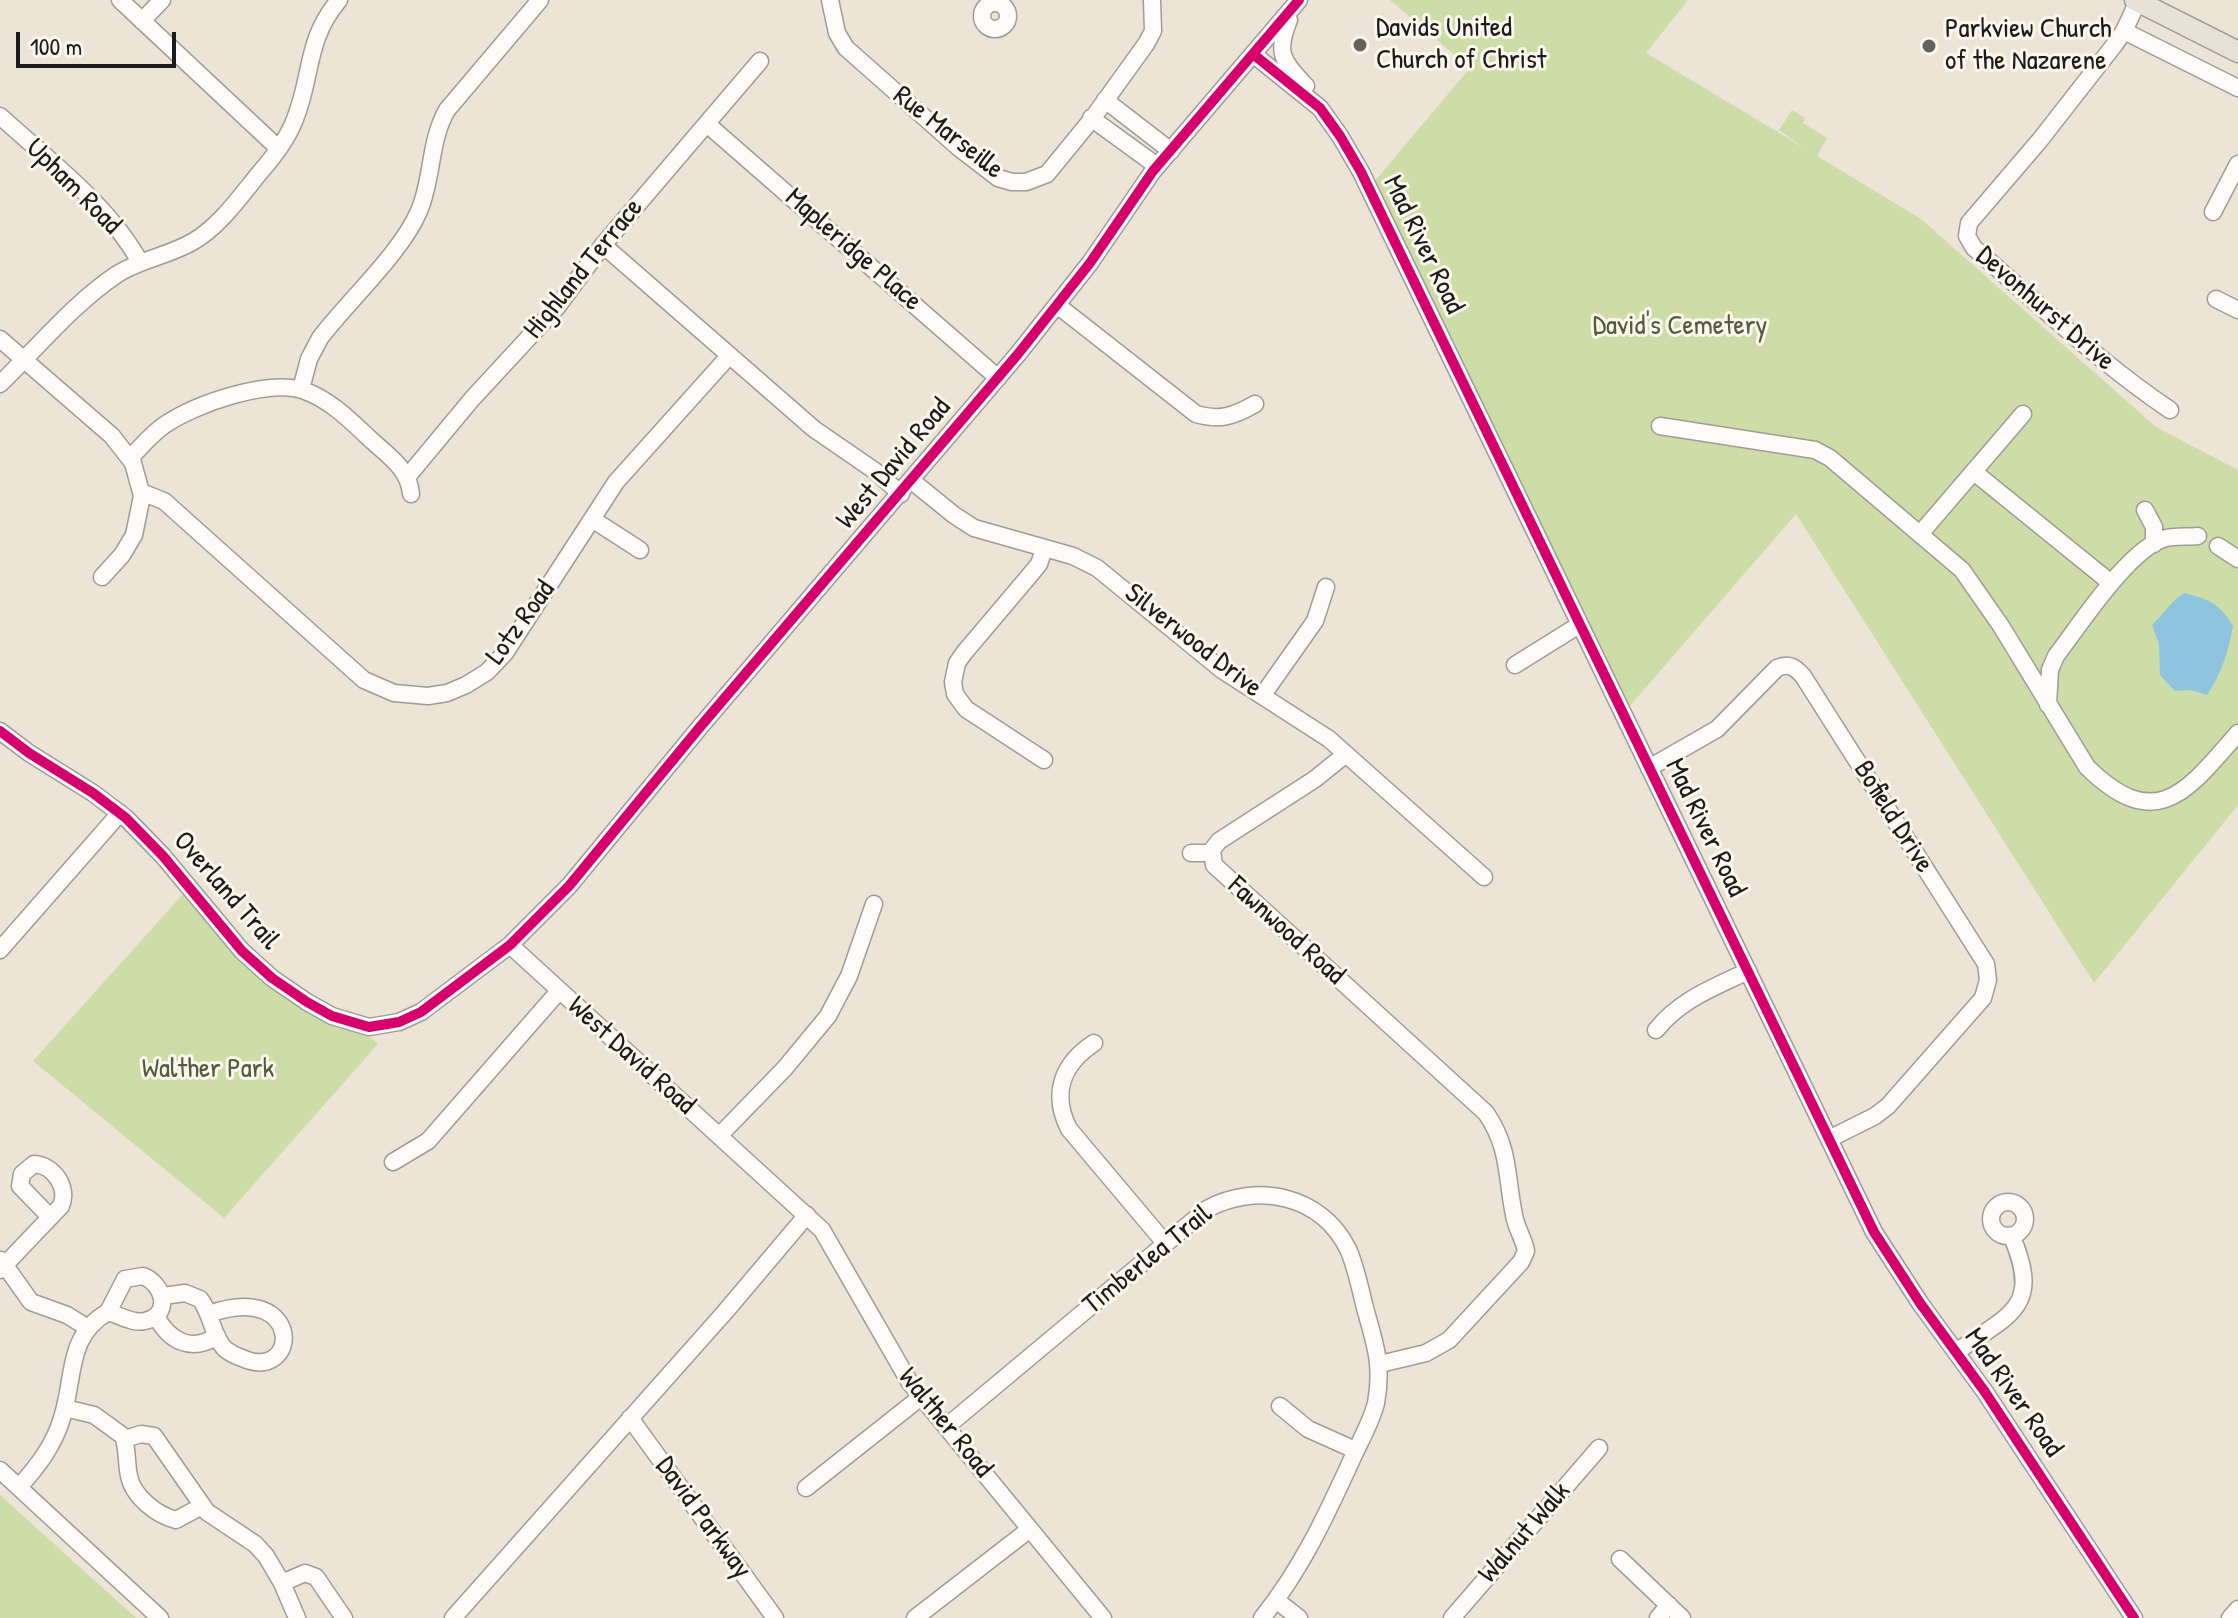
<!DOCTYPE html>
<style>
body{margin:0}
#map{position:relative;width:2238px;height:1618px;overflow:hidden;background:#ebe4d7;font-family:"Patrick Hand",sans-serif}
canvas{display:block}
.scale{position:absolute;left:16px;top:32px;width:160px;height:36px;box-sizing:border-box;border:4px solid #1c1c1c;border-top:0;padding-left:10px;font-size:24px;line-height:28px;white-space:nowrap;color:#1c1c1c;-webkit-text-stroke:6px #fbf7ec;paint-order:stroke}
</style>
<div id="map">
<canvas width="2238" height="1618"></canvas>
<div class="scale">100 m</div>
</div>
<script>
const context = document.querySelector('canvas').getContext('2d');
context.lineJoin = 'round';
function fillPath(path, color) {
  context.fillStyle = color;
  context.fill(path, 'evenodd');
}
function trace(path, color, width, dash) {
  context.strokeStyle = color;
  context.lineWidth = width;
  context.lineCap = dash ? 'butt' : 'round';
  context.setLineDash(dash || []);
  context.stroke(path);
}
function label(font, color, halo, rows, align = 'center') {
  context.font = font + ' "Patrick Hand",sans-serif';
  context.lineWidth = 6;
  context.setLineDash([]);
  context.textBaseline = 'middle';
  context.strokeStyle = halo;
  context.fillStyle = color;
  for (const [text, x, y, turn = 0] of rows) {
    context.save();
    context.translate(x, y);
    context.rotate((+turn || 0) * Math.PI / 180);
    context.textAlign = isNaN(turn) ? turn : align;
    if (halo) context.strokeText(text, 0, 0);
    context.fillText(text, 0, 0);
    context.restore();
  }
}
fillPath(new Path2D(`
 M1390 0H1688L1646 53 1806 149 1779 130 1792 110 1805 118 1803 123 1827 138 1817 156 1921 219 2156 427 2238 470V805L2094 983 1796 514 1622 715 1369 188 1470 68Z
 M183 894 239 957 360 1029 378 1044 224 1218 33 1061Z
 M0 1495 136 1618H0Z`), '#cddda7');
fillPath(new Path2D(`
 M2184 593C2209 599 2220 604 2233 626 2228 652 2222 673 2207 695L2191 690 2175 691 2160 675 2159 644 2152 625C2164 614 2171 601 2184 593Z`), '#8ec4de');
const minor = new Path2D(`
 M120 0 278 148
 M830 0 837 33 846 48 959 148 998 178 1012 182H1026L1047 174 1092 119 1146 44 1153 31 1152 0
 M2138 1 2124 31 2115 44 2040 140 1969 223 1967 236 1974 248C2038 303 2100 363 2170 410
 M982 16a13 13 0 1 1 26 0a13 13 0 1 1-26 0Z
 M1289 20C1275 54 1283 61 1306 86
 M142 21 162 0
 M2124 31 2238 88
 M1253 54 1320 108 1340 136 1361 172 1874 1232 1920 1303 1985 1392 2134 1618
 M1105 100 1171 151
 M0 116C48 160 108 204 140 262
 M1091 118 1157 166
 M707 124 998 378
 M2213 212 2238 164
 M603 245 814 429 875 471 901 494
 M2216 299 2238 310
 M1057 305 1196 414C1220 421 1234 416 1255 404
 M0 339 112 436 133 463 142 496 134 535 122 555 102 577
 M0 384C37 348 73 304 116 275 140 259 169 256 194 241 221 225 242 194 262 170 275 155 288 138 295 119 313 74 305 41 339 0
 M301 389 309 359 320 338C348 301 402 252 419 211 433 179 429 141 447 110L540 0
 M1660 426 1815 450 1830 458 1962 570 2001 626 2087 767C2157 836 2188 790 2238 733
 M130 458C142 446 152 433 166 424 196 404 269 378 305 391 330 400 350 420 369 438 387 455 409 468 411 494
 M1974 472 2111 583
 M408 476 472 399 557 307 603 245 760 61
 M912 481 954 515 974 528 1073 556 1097 568 1222 670 1329 739 1484 877
 M141 492 164 501 364 680 394 693 428 696 447 693 466 685 487 672 505 653 616 482 729 356
 M2145 510 2154 527V544
 M592 519 640 550
 M1920 534 2023 414
 M2218 546 2238 559
 M1515 665 1579 625
 M1262 696 1315 621 1326 587
 M2048 705 2050 670 2056 656C2079 626 2130 547 2166 538 2176 536 2188 537 2198 536
 M0 731 29 753 93 793 126 818 163 856 242 951 272 978 307 1002 332 1016 369 1027 399 1022 421 1012 510 945 569 886 700 727 1018 354 1090 263 1153 171 1299 0
 M1346 754 1315 779 1219 841 1212 850 1214 865 1486 1113C1510 1148 1506 1176 1514 1215 1516 1228 1524 1239 1526 1251L1521 1262 1449 1340 1426 1353 1380 1364
 M1044 760 966 709 955 694 953 682 957 663 964 653 1030 575 1039 564 1044 549
 M1649 768 1717 729 1777 668C1789 663 1795 667 1803 676L1986 964 1988 980 1983 998 1888 1106 1875 1116 1829 1139
 M1191 853H1212
 M510 945 822 1230 910 1383 1103 1618
 M0 950 120 813
 M1656 1030C1681 999 1713 988 1748 971
 M1094 1043C1062 1064 1051 1094 1069 1129L1165 1243
 M719 1136 785 1068 828 1016 849 976 874 904
 M393 1162 428 1141 559 991
 M1991 1219a17 17 0 1 1 34 0a17 17 0 1 1-34 0Z
 M1 1260 31 1302 67 1315 88 1328
 M0 1270 61 1206C69 1188 54 1165 34 1164L22 1174 20 1186 50 1217
 M163 1296 185 1293 200 1299C212 1314 212 1336 225 1349 230 1353 236 1356 242 1358 300 1384 305 1280 209 1314
 M156 1316C169 1341 191 1353 217 1336
 M1956 1352C2010 1314 2042 1308 2012 1237
 M1280 1406 1308 1429 1355 1450
 M65 1408 94 1415 123 1436C128 1449 126 1463 129 1476 133 1497 157 1515 176 1520L202 1506
 M630 1418 775 1618
 M946 1427 1207 1209C1257 1182 1321 1195 1348 1249 1356 1267 1360 1288 1365 1308 1375 1344 1383 1365 1376 1403 1371 1423 1360 1441 1352 1459 1326 1516 1301 1570 1262 1618
 M125 1439 141 1434 154 1436 207 1512 255 1544 266 1556 282 1583
 M0 1470 160 1618
 M19 1487C38 1466 54 1445 62 1418 75 1378 66 1336 108 1312 120 1315 132 1324 145 1321 172 1315 164 1284 143 1276L125 1279 108 1312
 M806 1488 921 1397
 M1620 1559 1682 1618
 M1276 1600 1299 1618
 M297 1618 282 1583 305 1573 316 1577 344 1618
 M453 1618 725 1312 807 1215
 M915 1618 1030 1529
 M1452 1618 1599 1448
 M1658 1618 1669 1605
 M2230 1618 2238 1609`);
const major = new Path2D(`
 M2135 0 2238 52`);
trace(minor, '#a09c95', 19);
trace(major, '#a09c95', 23);
trace(minor, '#fcfbf9', 16);
trace(major, '#e8e1d5', 20);
trace(new Path2D(`
 M1253 54 1320 108 1340 136 1361 172 1874 1232 1920 1303 1985 1392 2134 1618
 M0 731 29 753 93 793 126 818 163 856 242 951 272 978 307 1002 332 1016 369 1027 399 1022 421 1012 510 945 569 886 700 727 1018 354 1090 263 1153 171 1299 0`), '#d6006c', 10);
for (const [x, y, r, color] of [
 [1360,45,8,"#64625d"],
 [1929,46,8,"#64625d"]
]) {
  const dot = new Path2D();
  dot.arc(x, y, r, 0, 2 * Math.PI);
  context.fillStyle = color;
  context.fill(dot);
  trace(dot, '#fbf7ec', 3);
}
label('28px', '#1c1c1c', '#fbf7ec', [
 ["Davids United",1376,29],
 ["Church of Christ",1376,61],
 ["Parkview Church",1945,30],
 ["of the Nazarene",1945,62]
], 'left');
label('28px', '#1c1c1c', '#fbf7ec', [
 ["Rue Marseille",948,133,38],
 ["Upham Road",73,187,45],
 ["Mad River Road",1423,245,64],
 ["Mapleridge Place",853,250,41],
 ["Highland Terrace",584,269,-51],
 ["Devonhurst Drive",2045,309,41],
 ["West David Road",894,464,-50],
 ["Lotz Road",521,623,-54],
 ["Silverwood Drive",1193,641,38],
 ["Bofield Drive",1893,817,58],
 ["Mad River Road",1705,828,64],
 ["Overland Trail",226,891,49],
 ["Fawnwood Road",1286,931,42],
 ["West David Road",631,1056,42],
 ["Timberlea Trail",1148,1260,-39],
 ["Mad River Road",2013,1393,55],
 ["Walther Road",945,1423,51],
 ["David Parkway",703,1518,54],
 ["Walnut Walk",1525,1533,-49]
]);
label('28px', '#525d3f', '#fbf7ec', [
 ["David's Cemetery",1680,327],
 ["Walther Park",208,1070]
]);
</script>
